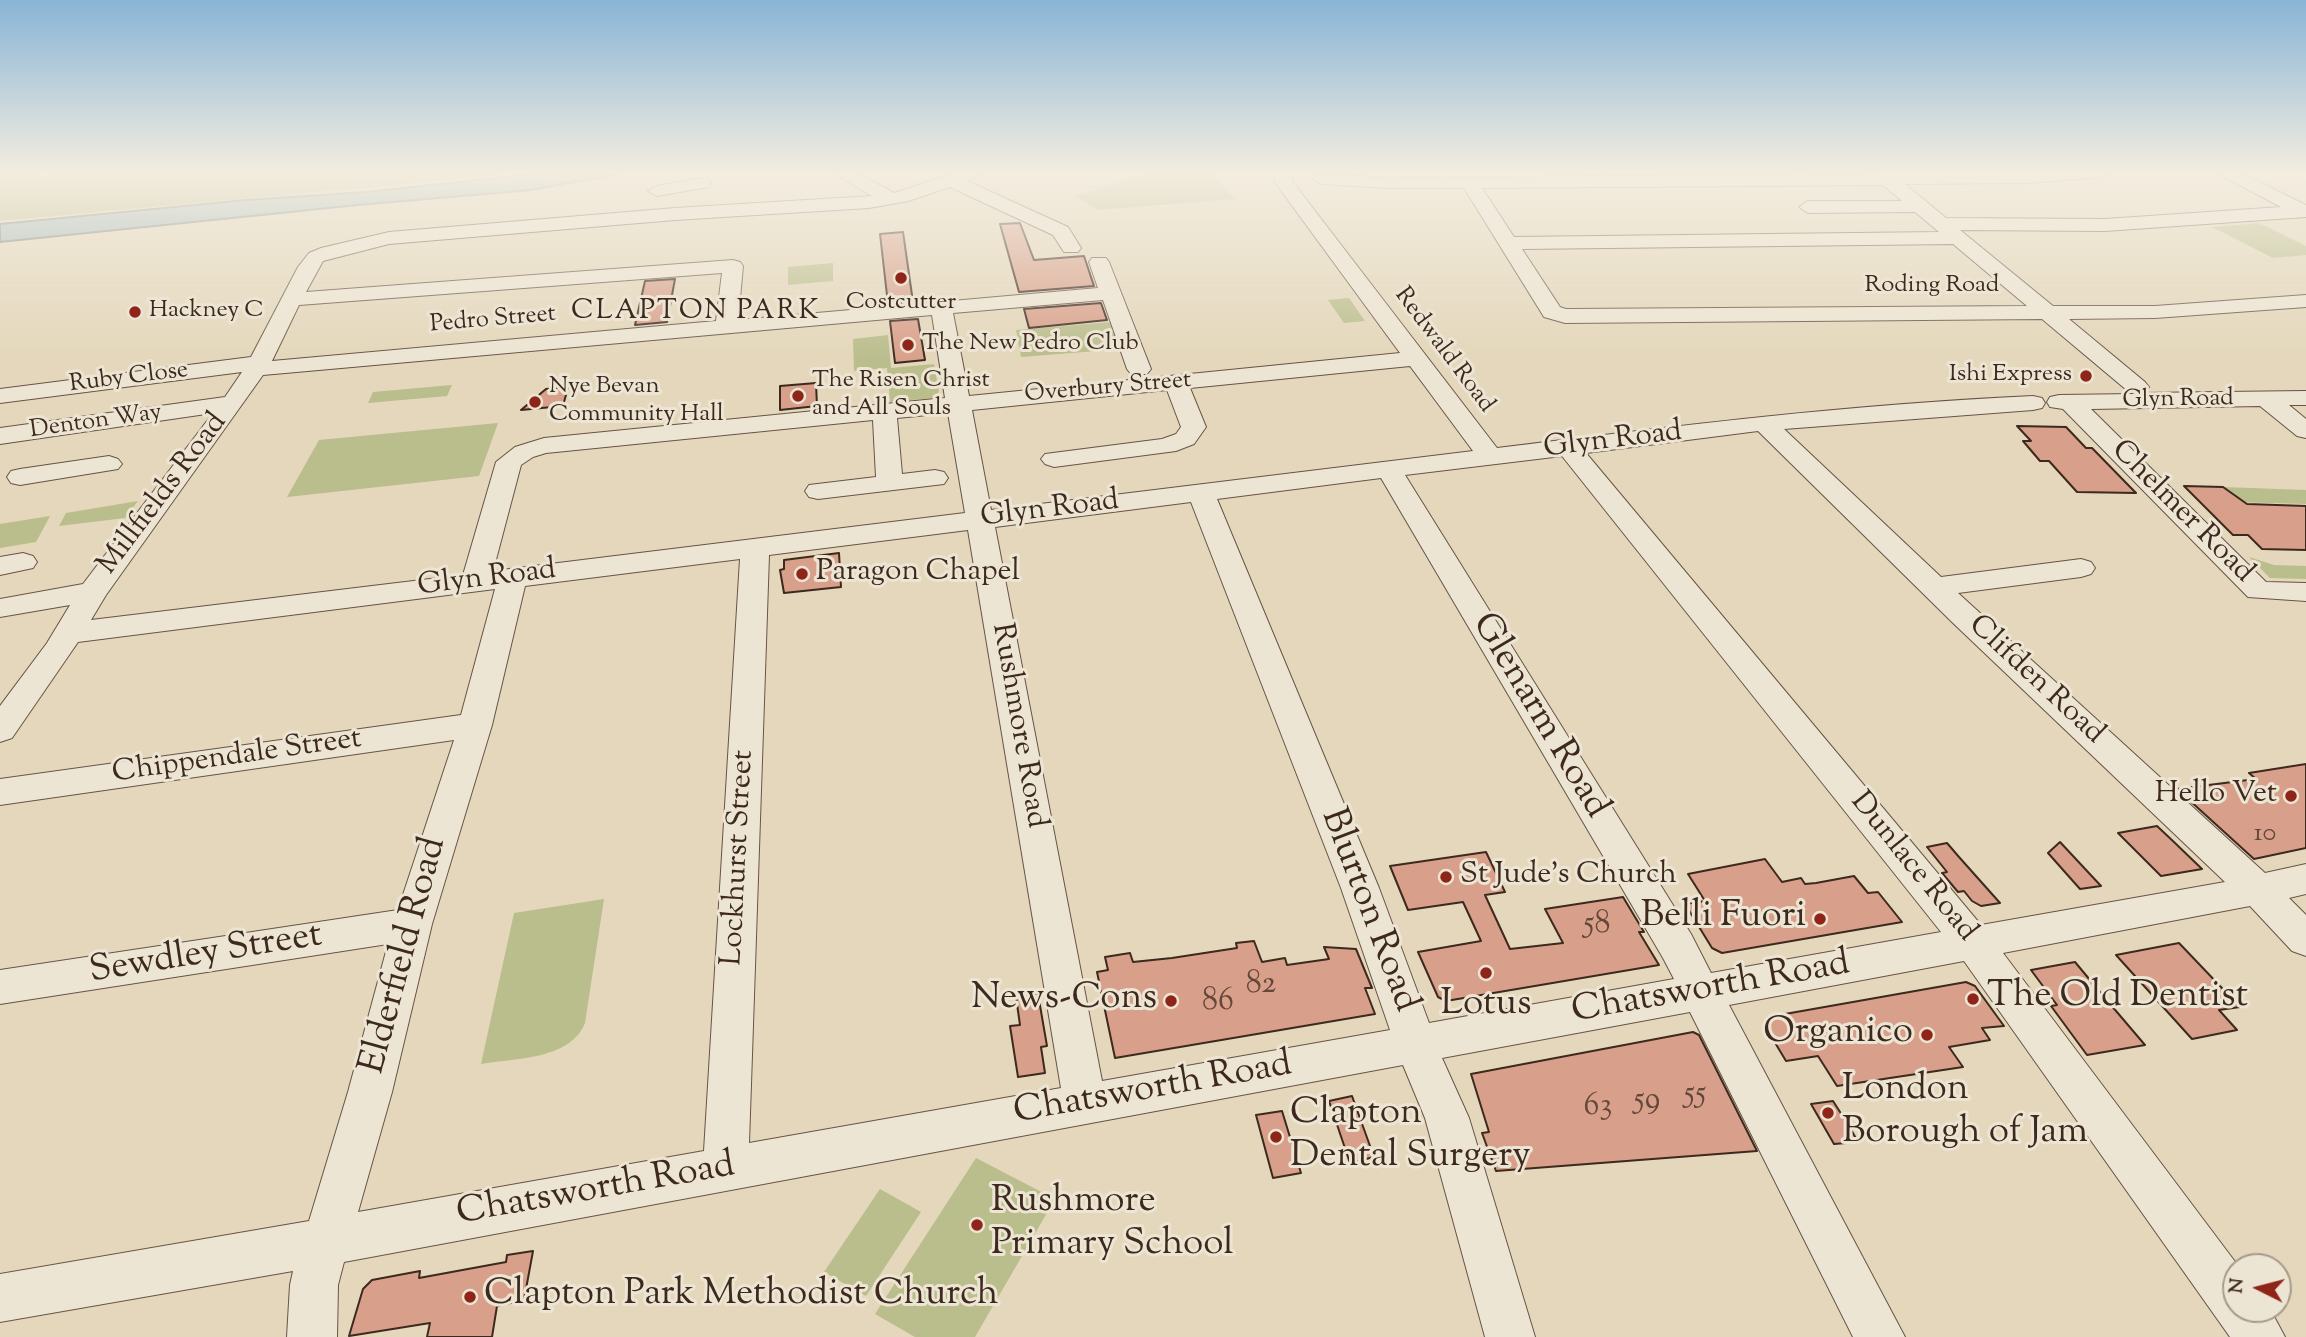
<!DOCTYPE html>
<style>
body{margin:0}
#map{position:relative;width:2306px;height:1337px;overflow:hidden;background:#e4d7bb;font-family:"Sorts Mill Goudy",serif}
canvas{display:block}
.north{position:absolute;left:2222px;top:1253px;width:70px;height:70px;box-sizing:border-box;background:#ede5d3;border:2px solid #a79a8b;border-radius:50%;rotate:276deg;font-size:19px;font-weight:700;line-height:28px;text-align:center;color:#3d291e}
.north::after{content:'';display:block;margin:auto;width:24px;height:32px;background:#8f2418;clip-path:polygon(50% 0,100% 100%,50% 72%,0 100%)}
</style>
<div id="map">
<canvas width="2306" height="1337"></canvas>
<div class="north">N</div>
</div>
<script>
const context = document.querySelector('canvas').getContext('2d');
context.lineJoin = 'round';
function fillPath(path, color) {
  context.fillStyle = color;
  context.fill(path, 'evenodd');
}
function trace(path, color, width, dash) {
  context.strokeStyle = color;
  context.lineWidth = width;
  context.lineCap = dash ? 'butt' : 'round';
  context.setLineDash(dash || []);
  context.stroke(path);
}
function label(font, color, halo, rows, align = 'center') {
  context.font = font + ' "Sorts Mill Goudy",serif';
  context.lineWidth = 6;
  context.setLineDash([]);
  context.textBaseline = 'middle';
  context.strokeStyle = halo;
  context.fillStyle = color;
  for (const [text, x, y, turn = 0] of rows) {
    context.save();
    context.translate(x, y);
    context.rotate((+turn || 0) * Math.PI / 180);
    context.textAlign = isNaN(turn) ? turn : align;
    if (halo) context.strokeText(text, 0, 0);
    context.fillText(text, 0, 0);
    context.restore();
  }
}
fillPath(new Path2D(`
 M0 172H45L33 178 35 179 58 172H534L0 221Z
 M1150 172H1205L1213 175 1235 199 1097 210 1075 196Z
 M2259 223 2306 246V255L2273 258 2212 227Z
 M833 263V281L788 285V267Z
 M1349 298 1365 321 1344 323 1328 300Z
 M1111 322 1122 349 1021 357 1016 330Z
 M888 335 891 368 934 364 939 392 933 398 890 402 887 368 854 371 853 339Z
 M452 385 447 396 368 403 373 392Z
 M498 423 479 476 287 497 319 440Z
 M2223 487 2306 490V504L2235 502 2234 494Z
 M138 501 125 518 59 526 66 513Z
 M50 516 36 542 0 548V524Z
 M2249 557 2274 565 2306 566V579L2270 578Z
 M604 899 585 1023C570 1060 515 1058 481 1064L514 913Z
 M976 1158 1055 1199 975 1337H915L875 1314Z
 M880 1189 921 1212 866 1296 824 1272Z`), '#babd8c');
const water = new Path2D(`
 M550 172H629L531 190 358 205 0 242V224L246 200 367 192Z`);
fillPath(water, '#9bb7bc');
trace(water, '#757e7d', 2);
const building = new Path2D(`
 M1020 223 1034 260 1084 256 1094 286 1019 292 1000 224Z
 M903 232 913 302 888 304 880 234Z
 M675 279 667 322 635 325 645 281Z
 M1101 303 1107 320 1029 328 1024 309Z
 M918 319 925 360 895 363 890 321Z
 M816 383 817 406 780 410V386Z
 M568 387 563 406 521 410 546 389Z
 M2017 426 2066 427 2086 448H2092L2136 493 2077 492 2049 461H2040L2023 441H2031Z
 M2184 486 2223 487 2247 504 2306 506V550L2262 549 2248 535H2233Z
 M839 553 841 587 784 593 780 570 784 569V560Z
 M2306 764V848L2254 859 2177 789 2256 779 2249 773Z
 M2157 826 2175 843 2202 869 2161 876 2118 833Z
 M2060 842 2101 886 2080 889 2048 853Z
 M1947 843 1959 857 2000 903 1981 906 1972 901 1964 891 1958 892 1942 873 1947 872 1927 847Z
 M1486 852 1505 892 1485 895 1510 949 1563 943 1545 909 1623 897 1644 932H1639L1659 965 1446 1001 1438 997 1418 952 1481 941 1463 902 1408 910 1390 866Z
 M1765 859 1782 882 1801 878 1805 884 1816 883 1854 876 1868 893 1878 892 1902 922 1722 953 1712 948 1685 904 1705 901 1688 874Z
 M1254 941 1262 962 1285 958 1287 965 1329 959 1324 947 1356 949 1372 988H1365L1375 1014 1115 1058 1097 972 1108 970 1105 957 1130 953 1133 962 1172 958 1237 948 1236 943Z
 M2179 943 2240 1007 2219 1010 2237 1030 2192 1039 2116 955Z
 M2075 962 2105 998 2145 1045 2087 1055 2051 1006 2057 1005 2031 970Z
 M1966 982 1975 986 2004 1026 1982 1028 1990 1040 1949 1047 1963 1067 1837 1086 1818 1056 1786 1061 1765 1026 1768 1017Z
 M1038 994 1047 1046 1041 1047 1045 1073 1018 1077 1010 1026 1020 1025 1016 997Z
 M1693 1032 1699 1035 1757 1151 1496 1171 1482 1133 1489 1132 1471 1074Z
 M1352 1096 1374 1157 1350 1163 1329 1101Z
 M1833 1101 1849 1126 1858 1142 1834 1144 1811 1104Z
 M1282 1111 1301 1173 1273 1178 1256 1115Z
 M533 1251 524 1300 497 1306 492 1337H427L430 1323 349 1336 363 1289 372 1280 420 1271 419 1278 506 1262 507 1255Z`);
fillPath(building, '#d8a08b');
trace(building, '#3d291e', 2);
const minor = new Path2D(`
 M832 172H855L894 193 959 172H987L967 181 1068 227 1081 248 1078 252H1064L1053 235 950 187 908 201 869 208 675 220 389 244 323 261 306 292 733 260 740 262 743 266 738 320 1098 288 1089 262 1092 258H1106L1109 262 1151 369 1147 374H1131L1127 369 1103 300 953 313 969 396 1400 353 1274 181 1276 172H1294L1292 181 1497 448C1675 426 1853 404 2033 396L2042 398 2045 403 2042 408 2033 410 1784 429 1941 577 2081 559 2091 562 2095 568 2091 574 2081 577 1958 593 2265 873 2306 864V894L2289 898 2306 915V956L2292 951 2250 906 2003 953 2239 1267H2236V1309H2270L2285 1337H2230L1964 961 1729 1005 1905 1337H1853L1690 1012 1442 1058 1469 1118 1535 1337H1485L1425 1118 1403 1065 344 1262 338 1285 337 1337H287L290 1285 293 1271 0 1322V1274L309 1221 348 1092 388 944 0 1004V970L398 910 454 740 0 805V779L461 715 495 589 78 642 12 738 0 742V706L47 643 70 605 0 617V599L83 584 213 413 0 444V428L225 397 242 372 0 403V389L251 357 298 267 309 253 321 248 389 232 675 208 872 196ZM722 273 716 321 272 361 299 305ZM932 315 945 398 544 438 515 447 496 462 463 575 91 620 106 595 263 375ZM1410 366 1473 451 991 510 972 410 1167 390 1181 427 1176 434 1162 439 1045 454 1041 459 1045 464 1054 467 1176 451 1194 444 1206 427 1190 388ZM948 413 965 513 493 571 521 465 533 457 546 453 873 420 876 477 809 485 805 491 809 497 818 499 944 484 948 478 944 472 935 470 902 474 897 418ZM1758 431 1952 622 2225 882 1981 925 1586 453ZM1562 456 1941 932 1711 973 1691 934 1405 475ZM1381 478 1663 958 1674 979 1429 1023 1379 888 1217 499ZM1191 502 1341 888 1390 1030 1102 1081 995 527ZM968 530 1061 1088 749 1143 769 555ZM740 559 704 1151 358 1212 392 1092 432 924 492 725 525 586Z
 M2112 172 2103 177 2028 183 1905 184 1946 218 2105 219 2281 207 2215 172H2239L2306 205V217L2105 231 1960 230 2053 306H2155L2306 295V307L2155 318 2069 319 2145 382 2149 387 2145 392 2140 393 2306 391V405H2289L2306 419V438L2297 436 2260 406 2091 409 2266 582 2306 583V601L2248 597 2063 409 2050 407 2047 402 2050 397 2059 395 2135 394 2129 392 2042 319 1565 323 1544 317 1464 188H1387L1321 184 1312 179 1321 174 1387 178ZM1883 185 1902 201H1808L1799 207 1808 213 1915 212 1939 232 1514 237 1482 188ZM1953 244 2027 306 1566 309 1560 307 1522 249Z
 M702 178 708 179 711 183 708 187 657 196 648 191 657 186Z
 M109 456 118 459 122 464 118 469 20 485 11 483 7 477 11 471 20 469Z
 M23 553 33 556 37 562 33 568 0 575V557Z`);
trace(minor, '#675445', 2);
fillPath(minor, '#ede5d3');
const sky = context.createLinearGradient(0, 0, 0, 360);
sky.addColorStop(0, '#89b5d6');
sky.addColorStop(0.48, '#f3ede0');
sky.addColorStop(1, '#f3ede000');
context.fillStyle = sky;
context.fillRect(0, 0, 2306, 360);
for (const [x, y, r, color] of [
 [901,278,7,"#8f2418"],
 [135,312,7,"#8f2418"],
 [908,345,7,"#8f2418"],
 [2086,376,7,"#8f2418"],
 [798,396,7,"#8f2418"],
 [535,402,7,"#8f2418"],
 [802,574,7,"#8f2418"],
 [2291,796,7,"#8f2418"],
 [1446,877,7,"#8f2418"],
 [1820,919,7,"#8f2418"],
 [1486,973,7,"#8f2418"],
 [1973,999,7,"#8f2418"],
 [1171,1001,7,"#8f2418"],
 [1927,1035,7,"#8f2418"],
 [1828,1113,7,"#8f2418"],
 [1276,1137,7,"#8f2418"],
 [977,1225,7,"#8f2418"],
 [470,1297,7,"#8f2418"]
]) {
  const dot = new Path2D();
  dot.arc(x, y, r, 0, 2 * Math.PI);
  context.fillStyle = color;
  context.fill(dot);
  trace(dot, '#ede5d3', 2.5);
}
label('24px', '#3d291e', '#ede5d3', [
 ["Roding Road",1932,287],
 ["Pedro Street",493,321,-5],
 ["Redwald Road",1443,351,53],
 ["Ruby Close",129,379,-7],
 ["Overbury Street",1108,389,-5],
 ["Glyn Road",2178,401,-1],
 ["Denton Way",96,423,-8]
]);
label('24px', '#3d291e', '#ede5d3', [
 ["Costcutter",901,304,"center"],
 ["Hackney C",149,312],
 ["The New Pedro Club",922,345],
 ["Ishi Express",2072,376,"right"],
 ["The Risen Christ",812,382],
 ["and All Souls",812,410],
 ["Nye Bevan",549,388],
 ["Community Hall",549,416]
], 'left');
label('26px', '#644739', null, [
 ["10",2265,836]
]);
context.letterSpacing = '2px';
label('28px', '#3d291e', '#ede5d3', [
 ["CLAPTON PARK",696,313]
]);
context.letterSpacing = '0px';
label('30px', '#3d291e', '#ede5d3', [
 ["Glyn Road",1613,442,-7],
 ["Millfields Road",164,495,-53],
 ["Glyn Road",1050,511,-7],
 ["Chelmer Road",2181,513,45],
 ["Glyn Road",487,580,-7],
 ["Clifden Road",2035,681,43],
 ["Rushmore Road",1017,726,80],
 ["Chippendale Street",237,758,-8],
 ["Lockhurst Street",740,858,-87],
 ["Dunlace Road",1912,868,51]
]);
label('30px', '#3d291e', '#ede5d3', [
 ["Paragon Chapel",816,574],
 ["Hello Vet",2277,796,"right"],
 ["St Jude's Church",1460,877]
], 'left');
label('32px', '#644739', null, [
 ["58",1597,927],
 ["82",1261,987],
 ["86",1218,1004],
 ["55",1695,1097],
 ["59",1647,1103],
 ["63",1598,1109]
]);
label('37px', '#3d291e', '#ede5d3', [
 ["Glenarm Road",1538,717,59],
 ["Blurton Road",1367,911,69],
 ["Sewdley Street",206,956,-9],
 ["Elderfield Road",406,956,-75],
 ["Chatsworth Road",1711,990,-10],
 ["Chatsworth Road",1153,1091,-10],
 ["Chatsworth Road",596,1192,-10]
]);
label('37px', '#3d291e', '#ede5d3', [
 ["Belli Fuori",1806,919,"right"],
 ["The Old Dentist",1987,999],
 ["News-Cons",1157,1001,"right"],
 ["Lotus",1486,1007,"center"],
 ["Organico",1913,1035,"right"],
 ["London",1842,1092],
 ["Borough of Jam",1842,1135],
 ["Clapton",1290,1116],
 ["Dental Surgery",1290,1159],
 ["Rushmore",991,1204],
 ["Primary School",991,1247],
 ["Clapton Park Methodist Church",484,1297]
], 'left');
</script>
